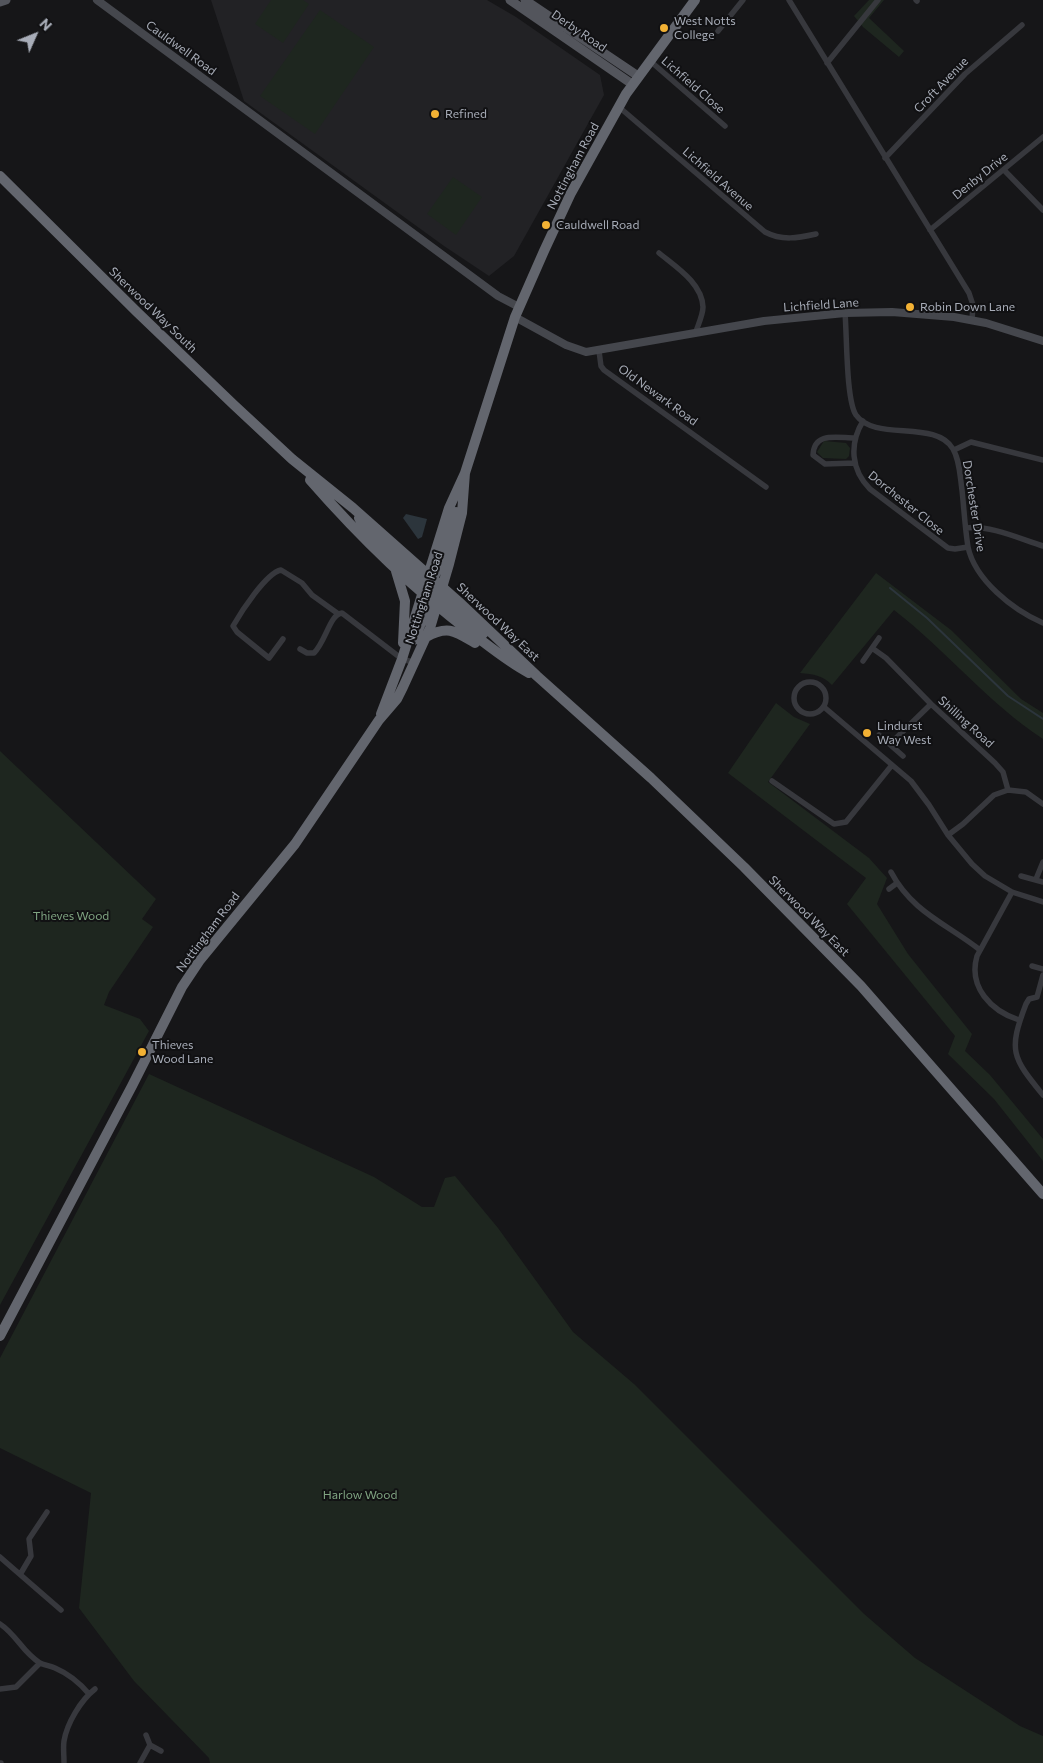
<!DOCTYPE html>
<style>
body{margin:0}
#map{position:relative;width:1043px;height:1763px;overflow:hidden;background:#161618;font-family:Commissioner,sans-serif}
canvas{display:block}
.north{position:absolute;left:10px;top:10px;width:50px;height:50px;-webkit-text-stroke:4px #111113;paint-order:stroke;rotate:46deg;font-size:14px;font-weight:700;line-height:20px;text-align:center;color:#a8adb8}
.north::after{content:'';display:block;margin:auto;width:18px;height:22px;background:#a8adb8;clip-path:polygon(50% 0,100% 100%,50% 72%,0 100%)}
</style>
<div id="map">
<canvas width="1043" height="1763"></canvas>
<div class="north">N</div>
</div>
<script>
const context = document.querySelector('canvas').getContext('2d');
context.lineJoin = 'round';
function fillPath(path, color) {
  context.fillStyle = color;
  context.fill(path, 'evenodd');
}
function trace(path, color, width, dash) {
  context.strokeStyle = color;
  context.lineWidth = width;
  context.lineCap = dash ? 'butt' : 'round';
  context.setLineDash(dash || []);
  context.stroke(path);
}
function label(font, color, halo, rows, align = 'center') {
  context.font = font + ' Commissioner,sans-serif';
  context.lineWidth = 4;
  context.setLineDash([]);
  context.textBaseline = 'middle';
  context.strokeStyle = halo;
  context.fillStyle = color;
  for (const [text, x, y, turn = 0] of rows) {
    context.save();
    context.translate(x, y);
    context.rotate((+turn || 0) * Math.PI / 180);
    context.textAlign = isNaN(turn) ? turn : align;
    if (halo) context.strokeText(text, 0, 0);
    context.fillText(text, 0, 0);
    context.restore();
  }
}
fillPath(new Path2D(`
 M211 0H487L516 17 600 75 604 95 514 256 489 276 444 246 244 101Z`), '#222225');
fillPath(new Path2D(`
 M271 0H303L309 4 283 43 255 24Z
 M869 0H884L869 18 904 51 899 57 863 27 854 16Z
 M320 10 374 47 315 134 260 96Z
 M453 177 482 197 456 235 427 214Z
 M824 441 846 443 850 448 849 456 846 459 823 458 817 452Z
 M876 573 951 630 1021 699 1043 713V739C988 703 946 650 894 610L832 685C824 676 813 674 800 673Z
 M776 703 794 717 810 724 768 782 869 858 887 878 877 904 908 954 972 1034 965 1051 990 1075 1043 1139V1161L994 1099 948 1054 955 1036 847 904 866 878 728 773Z
 M0 751 156 899 142 919 153 927 109 992 104 1005 140 1019 149 1031 0 1305Z
 M149 1074 374 1177 422 1207H434L445 1178 455 1176 498 1228 573 1332 634 1384 863 1613 915 1658 1020 1726 1043 1736V1763H210L209 1758 134 1681 79 1608 91 1493 0 1448V1358Z`), '#1e261f');
fillPath(new Path2D(`
 M406 514 427 519 422 537 418 539 403 518Z`), '#2c353c');
trace(new Path2D(`
 M890 588 927 618 1008 696 1043 719`), '#2c353c', 2);
trace(new Path2D(`
 M789 0 969 293 973 305 972 320
 M916 0 917 1
 M718 31 743 0
 M649 60 725 126
 M827 63 878 0
 M619 107 765 232C782 241 798 238 816 234
 M885 158 965 74 1022 25
 M1004 170 1043 210
 M930 230 1043 137
 M659 253C676 267 702 283 703 307 703 315 698 325 695 334
 M845 313C847 335 846 400 856 415 875 442 936 419 953 449 960 461 960 477 962 490 964 509 965 528 968 547 975 580 1013 610 1043 623
 M599 351 601 366 604 370 766 487
 M863 421C849 444 851 470 870 489L948 548 955 549 968 547
 M954 450 971 442 1043 460
 M855 463 825 464 813 455C814 431 838 438 855 438
 M966 528C991 525 1020 539 1043 546
 M283 639 269 658 237 632 233 626C241 612 266 573 281 570L302 583 312 595 337 613
 M872 648 886 658 931 704 995 763 1003 772 1008 790
 M300 649 307 653H314C326 641 330 614 342 613L402 659 416 663
 M863 661 879 638
 M794 698a16 16 0 1 1 32 0a16 16 0 1 1-32 0Z
 M824 707 911 781 929 805 948 835 972 864 985 876 1012 892 1043 902
 M879 735 903 756
 M890 744 931 704
 M772 781 834 824 846 822 892 765
 M1008 790 1026 792 1043 804
 M948 835 963 824 994 795 1008 790
 M891 872C912 912 947 924 980 950
 M1021 876 1043 882
 M1036 879 1043 862
 M889 889 897 883
 M1012 892 977 956C968 987 991 1011 1019 1020
 M1032 966 1043 969
 M1037 997 1029 999 1026 1004C1008 1051 1012 1057 1043 1095
 M1037 997 1043 975
 M0 1557 61 1610
 M21 1573 31 1556 29 1539 47 1512
 M0 1624C16 1634 23 1653 40 1663 44 1665 50 1666 55 1668 69 1674 79 1682 89 1694
 M0 1689 16 1687 40 1663
 M146 1735 150 1745
 M64 1762C64 1755 63 1747 64 1741 67 1723 81 1700 95 1689
 M0 1763H1
 M140 1763 150 1745 161 1751`), '#37383d', 5.5);
trace(new Path2D(`
 M97 0 498 296 519 307
 M515 317 566 345 586 352 764 321 845 313 892 312 954 317 986 323 1043 341`), '#45474d', 8);
trace(new Path2D(`
 M510 0 632 84
 M525 0 638 76
 M0 2 6 0`), '#53555c', 9);
trace(new Path2D(`
 M0 176 137 312 234 405 292 459 353 508 459 602 537 676 651 778 744 867 861 986 1043 1194
 M310 480C359 536 411 587 470 632 489 646 508 662 529 673
 M359 518 366 529 429 589
 M396 571 405 601 403 643
 M430 585 439 566 456 512
 M436 592 483 634
 M426 637C448 625 455 631 475 643
 M414 640 432 596
 M381 714 402 659 449 508 465 473 515 317 544 251 571 193 626 94 695 0
 M0 1336 132 1086 182 987 200 960 295 844 379 720 397 699 403 687 430 628 449 564 462 513 465 473`), '#63666e', 10);
for (const [x, y, r, color] of [
 [664,28,5,"#f2b134"],
 [435,114,5,"#f2b134"],
 [546,225,5,"#f2b134"],
 [910,307,5,"#f2b134"],
 [867,733,5,"#f2b134"],
 [142,1052,5,"#f2b134"]
]) {
  const dot = new Path2D();
  dot.arc(x, y, r, 0, 2 * Math.PI);
  context.fillStyle = color;
  context.fill(dot);
  trace(dot, '#111113', 2);
}
label('12px', '#a8adb8', '#111113', [
 ["West Notts",674,21],
 ["College",674,35],
 ["Refined",445,114],
 ["Cauldwell Road",556,225],
 ["Robin Down Lane",920,307],
 ["Lindurst",877,726],
 ["Way West",877,740],
 ["Thieves",152,1045],
 ["Wood Lane",152,1059]
], 'left');
label('12px', '#a8adb8', '#111113', [
 ["Derby Road",579,31,34],
 ["Cauldwell Road",181,48,36],
 ["Lichfield Close",693,85,41],
 ["Croft Avenue",941,85,-46],
 ["Nottingham Road",573,166,-62],
 ["Denby Drive",980,176,-39],
 ["Lichfield Avenue",718,179,41],
 ["Lichfield Lane",821,305,-4],
 ["Sherwood Way South",153,310,44],
 ["Old Newark Road",658,395,36],
 ["Dorchester Close",906,503,39],
 ["Dorchester Drive",974,506,81],
 ["Nottingham Road",424,598,-72],
 ["Sherwood Way East",498,622,43],
 ["Shilling Road",966,722,42],
 ["Sherwood Way East",809,916,45],
 ["Nottingham Road",208,932,-53]
]);
label('12px', '#7fa381', '#111113', [
 ["Thieves Wood",71,916],
 ["Harlow Wood",360,1495]
]);
</script>
